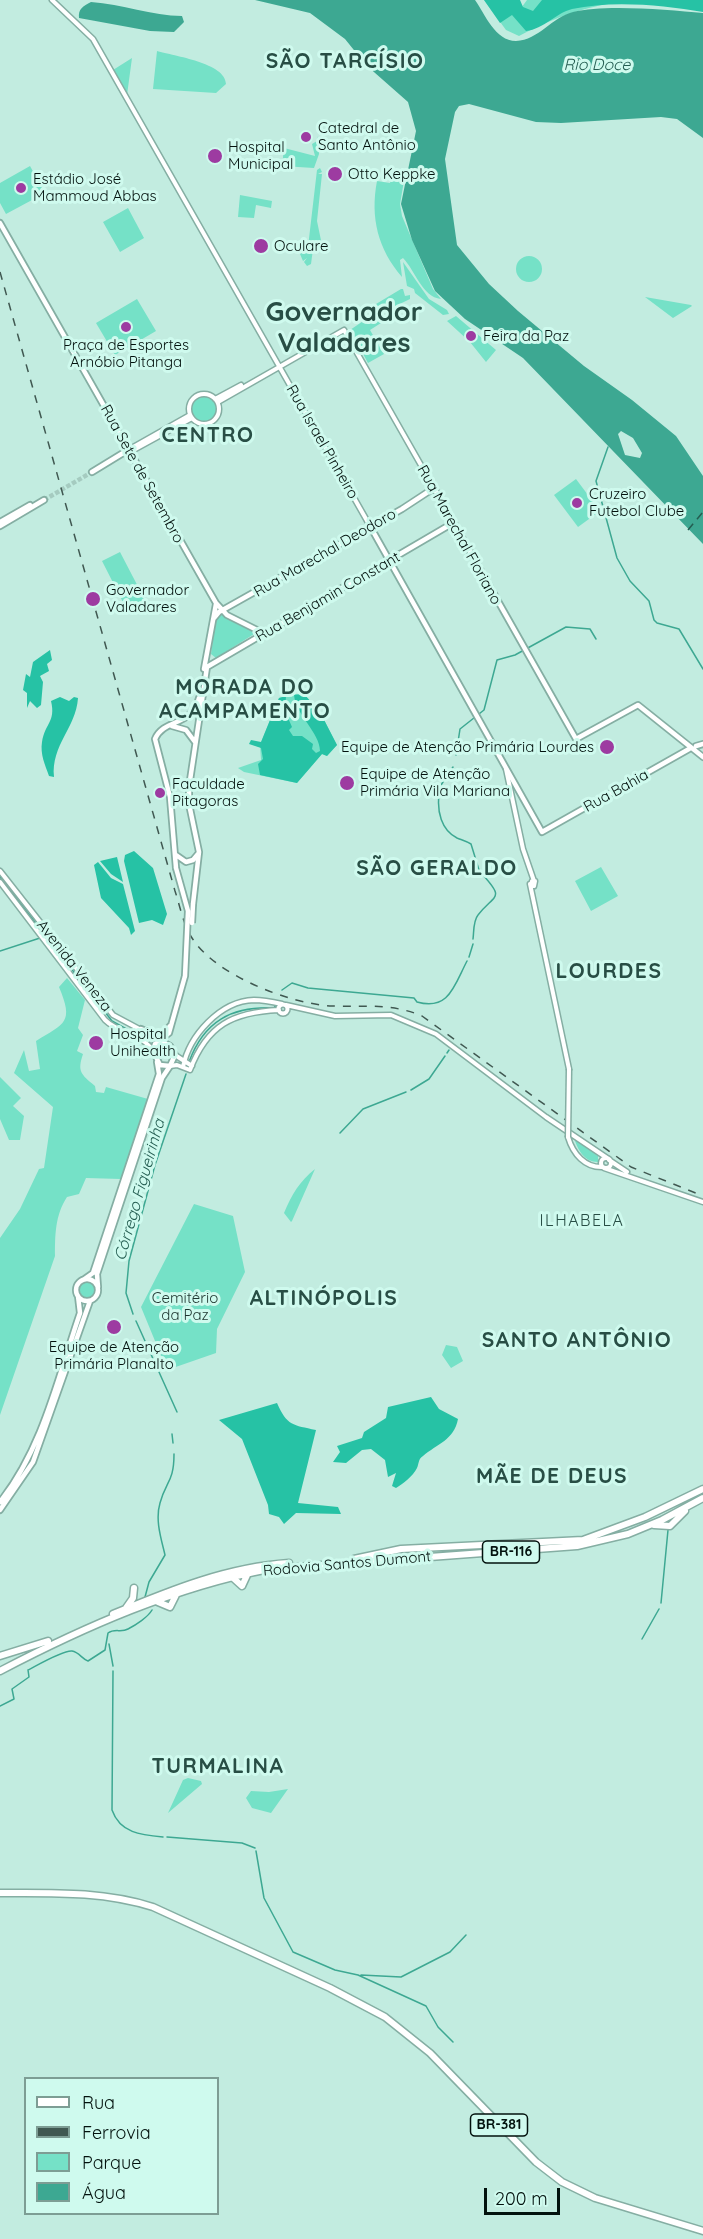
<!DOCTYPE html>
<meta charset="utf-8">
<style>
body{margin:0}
#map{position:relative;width:703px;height:2239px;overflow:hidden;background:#c2ece0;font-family:Quicksand,sans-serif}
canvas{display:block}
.legend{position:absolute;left:24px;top:2077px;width:195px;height:138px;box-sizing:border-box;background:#cffaee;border:2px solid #7d9d94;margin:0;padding:8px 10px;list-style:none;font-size:18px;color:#03120e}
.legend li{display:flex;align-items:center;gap:12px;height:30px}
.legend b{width:30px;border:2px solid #7d9d94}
.scale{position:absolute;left:484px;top:2188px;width:76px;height:27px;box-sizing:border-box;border:3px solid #03120e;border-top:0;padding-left:8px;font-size:18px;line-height:21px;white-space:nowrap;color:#03120e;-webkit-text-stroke:4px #cffaee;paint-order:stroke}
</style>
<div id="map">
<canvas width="703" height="2239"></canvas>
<ul class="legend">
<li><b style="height:8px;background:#fff"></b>Rua</li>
<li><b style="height:8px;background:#405851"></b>Ferrovia</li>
<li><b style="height:16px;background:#75e1c7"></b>Parque</li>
<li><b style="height:16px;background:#3da892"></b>Água</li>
</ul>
<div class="scale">200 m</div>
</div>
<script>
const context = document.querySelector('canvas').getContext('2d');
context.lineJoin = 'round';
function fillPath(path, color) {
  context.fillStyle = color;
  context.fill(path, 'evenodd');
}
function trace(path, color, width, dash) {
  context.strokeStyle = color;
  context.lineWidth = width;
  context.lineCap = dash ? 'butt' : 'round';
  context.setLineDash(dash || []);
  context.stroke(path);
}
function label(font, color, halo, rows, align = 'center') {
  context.font = font + ' Quicksand,sans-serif';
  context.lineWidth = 6;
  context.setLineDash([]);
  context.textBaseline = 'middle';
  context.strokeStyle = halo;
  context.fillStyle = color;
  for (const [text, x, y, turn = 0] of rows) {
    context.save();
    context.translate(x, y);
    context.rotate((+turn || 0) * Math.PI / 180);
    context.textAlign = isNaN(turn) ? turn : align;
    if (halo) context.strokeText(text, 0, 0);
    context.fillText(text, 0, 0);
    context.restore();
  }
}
fillPath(new Path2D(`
 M484 0 519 11 527 0H625C581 9 559 15 519 36L506 30Z
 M157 51C174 56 226 63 226 84L216 93 153 89Z
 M132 58 127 95 113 70Z
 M318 136 319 154 314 168 282 166 284 148 315 156 312 144 317 141Z
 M30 166 45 193 6 214 0 203V183Z
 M320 168 322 172 318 174H322L317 221 323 250 313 249 311 264 307 266 304 262 307 258 303 261 300 254 308 247 317 170Z
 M393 172 405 175 400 204 402 216 433 289 441 299C422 297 415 270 403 258L400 260 402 277C378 249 370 218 377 181L390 183Z
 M240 195 272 201 271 208 256 205 254 218 238 217Z
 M128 208 144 238 120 252 103 222Z
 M516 269a13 13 0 1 1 26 0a13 13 0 1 1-26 0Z
 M403 262 429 299 447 310 449 314 443 315 415 293 414 289 407 286Z
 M401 289H403L405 296 410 295V299L381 313 376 304Z
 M645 297 691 305 692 306 673 318Z
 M137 299 156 331 115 355 96 323Z
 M375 313 381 323 370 330 384 354 368 363 350 330Z
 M456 316 496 350 486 362 470 342 447 321Z
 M191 409a13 13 0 1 1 26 0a13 13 0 1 1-26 0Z
 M576 479 600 511 578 527 554 495Z
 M120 552 145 600 127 610 102 561Z
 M220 615H225L252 630 254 634 216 658 211 654 216 618Z
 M294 694H304L320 712 337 745 327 756 322 754 297 783 244 772 238 768 261 760 260 745 279 698Z
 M601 867 618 896 591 911 575 881Z
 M67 978 85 1000 78 1028 83 1035 77 1051 83 1054C77 1072 81 1074 95 1086L96 1092 104 1093 106 1087 148 1099 121 1179 86 1178 79 1194 67 1197C55 1215 55 1236 55 1256L0 1415V1238L20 1209 39 1169 44 1168 53 1107 14 1073 24 1050 29 1071 40 1069 36 1041C65 1023 74 1023 59 987Z
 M0 1077 21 1098 13 1106 24 1116 20 1140H9L0 1119Z
 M574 1138 598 1156V1162C584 1162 578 1150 574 1138Z
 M315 1169 292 1221 291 1222 284 1213C292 1194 299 1182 315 1169Z
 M194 1204 233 1216 245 1272 217 1329 216 1353 167 1370 141 1307Z
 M78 1290a9 9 0 1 1 18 0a9 9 0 1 1-18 0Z
 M446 1345 457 1347 463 1361 451 1368 442 1355Z
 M188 1778 201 1781 202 1784 168 1813 183 1780Z
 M288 1789 271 1813 252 1808 246 1798 251 1791 269 1792Z`), '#75e1c7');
fillPath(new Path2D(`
 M484 0H520L523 7 533 11 542 0H703V12C663 5 612 0 572 9 556 13 544 29 526 31L512 15 500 23Z
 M50 650 52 660 47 664 49 671 40 676 43 682 41 705 37 708 30 701 27 708V693L23 690 26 674 30 677 33 662Z
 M294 695 304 694 320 712 337 745 327 756 322 754 297 783 260 775 258 764 263 759 261 748 249 744 251 740 261 742 279 698 286 696 285 711 292 727 289 730 293 736H302L313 744 312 749 316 753 320 751C320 733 296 715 294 695Z
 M60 697 69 701 74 697 78 698C76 728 51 745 54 777L49 776C45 765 40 754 42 742 45 723 56 722 51 701Z
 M134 851 153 868 167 914 163 925 152 920 139 923 124 861 125 855Z
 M117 857 123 882 111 874 100 861Z
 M98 862 111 878 123 884 135 931 131 935 129 928 101 898 94 865Z
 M431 1397 439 1409 458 1419C454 1440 437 1444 423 1456 418 1459 419 1464 417 1468 413 1476 403 1484 396 1488L392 1486 396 1473 388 1477 385 1460 371 1449 362 1450 346 1463 333 1462 340 1452 337 1446 362 1438 364 1432 386 1418 388 1407Z
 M277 1403C287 1426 293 1425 316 1430L298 1503 338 1507 341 1514 296 1513 284 1524 279 1517 269 1514 268 1505 242 1439 219 1420Z`), '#26c2a5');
fillPath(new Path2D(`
 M255 0H475C485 14 495 41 516 41 539 40 552 17 573 12 605 4 669 10 703 13V138L677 119 661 117 561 123 536 122 469 104 459 106 455 112 445 159 457 245 489 284 518 311 584 366 632 400 676 436 703 476V544L523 358 465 319 435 291 412 240 401 204 416 131 408 102 366 65 345 39 310 13ZM621 431 633 438 642 453 640 458 625 455 618 434Z
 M91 2C122 4 152 16 182 16L184 22 174 32 150 31 79 18C78 9 83 6 91 2Z`), '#3da892');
trace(new Path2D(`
 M608 447 596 481 617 558 630 581 649 601 654 620 657 623 679 629 703 669
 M456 755 460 729 484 710 497 660 515 655 566 627 590 629 596 639
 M441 785 453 767
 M439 795C437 811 441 830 457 838 462 840 466 841 471 844L479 870
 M0 877 112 1021 130 1031
 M473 939C474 932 473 921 478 915 494 894 506 900 482 874
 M0 951 40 938
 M469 957 473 944
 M282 990 292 983 308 988 414 998 417 1002C449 1011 454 986 467 961
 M141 1034 152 1040
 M447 1053 449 1050
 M189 1062C204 1021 232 1006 274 1008L276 1005
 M411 1090 429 1079 445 1056
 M340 1133 363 1109 406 1092
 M133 1314 126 1293 129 1261 155 1165 186 1074
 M136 1321 177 1412
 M172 1434 173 1443
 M145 1597 149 1582 165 1555C161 1538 155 1520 160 1503 166 1481 174 1482 174 1454
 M661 1603 668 1530
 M642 1639 659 1609
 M109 1644 113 1666
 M113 1671 112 1810C120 1833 141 1835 163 1837
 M0 1706 14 1699 12 1689 29 1677 28 1670C36 1666 63 1650 72 1651 79 1652 82 1659 88 1661L105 1650 108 1633C115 1628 121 1633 128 1629 136 1625 148 1617 152 1610
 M167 1837 242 1843 255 1848
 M256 1851 264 1898 293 1952 335 1970 358 1975 426 2006 438 2027 453 2042
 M361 1975 401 1977 450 1952 466 1935`), '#3da892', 1.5);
trace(new Path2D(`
 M688 530 703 512`), '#245d51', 1.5, [8, 6]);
trace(new Path2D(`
 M44 500 92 472`), '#a5cbc0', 4.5, [4.5, 2]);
const secondary = new Path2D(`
 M52 0 93 39 370 526
 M189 409a15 15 0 1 1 30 0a15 15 0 1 1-30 0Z
 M215 399 241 385
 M218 402 344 330 434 488
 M128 450 190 415
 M130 452 192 418
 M506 769 523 849 534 881
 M0 871 113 1015 143 1031
 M532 881H535L534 886 531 885Z
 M0 882 105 1020C119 1034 143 1034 153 1051
 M530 884 569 1069
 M278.5 1009a4.5 4.5 0 1 1 9 0a4.5 4.5 0 1 1-9 0Z
 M286 1005 335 1016 391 1015 436 1034 546 1117 607 1158
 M175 1055 192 1066
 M170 1066 177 1065 190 1070C207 1025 233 1012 279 1010
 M183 1067C189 1036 220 1001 254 1000 263 1000 273 1002 282 1004
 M568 1137C573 1154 585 1168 603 1167
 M601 1163a5 5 0 1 1 10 0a5 5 0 1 1-10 0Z
 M609 1160 627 1172
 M604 1168 703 1202`);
const primary = new Path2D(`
 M0 223 216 603 227 615 263 633
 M92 472 128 450
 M0 522 30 505
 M0 526 44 500
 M370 526 542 832 689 749
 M214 618 219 612 402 509 434 488 576 739 638 705 703 757
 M204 669 216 604
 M172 726 186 730 195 742
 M696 746 703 744
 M176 855 186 862 193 860 198 854
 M176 868 170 797 155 739C164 718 192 727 199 698
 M193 904 199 852 189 804V787L207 667 453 523
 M141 1029C152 1034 162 1038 170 1026
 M159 1041 169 1033 185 976
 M161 1041 170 1046 175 1055 170 1066 160 1065 153 1051 155 1044Z
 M76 1290a11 11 0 1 1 22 0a11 11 0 1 1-22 0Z
 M83 1280 93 1273 159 1074 157 1062
 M98 1287 97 1274 162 1078 170 1066
 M0 1502C43 1448 58 1377 80 1313L78 1296
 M0 1510 33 1462 90 1301`);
const highway = new Path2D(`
 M654 1525 670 1526 685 1511
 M354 1559 401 1549 583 1540 645 1517 703 1489
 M231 1576 242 1586 248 1573
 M158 1602 170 1607 177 1593
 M126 1608 133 1598 134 1588
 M113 1614C171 1590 227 1567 289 1563
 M0 1656 48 1641
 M0 1671C84 1627 175 1587 269 1569L577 1546 628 1534 662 1520 703 1498
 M0 1893C52 1893 103 1891 153 1907L330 1988 385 2017 430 2053 536 2162 562 2182 595 2198 703 2231`);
trace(secondary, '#85aea3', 7);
trace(primary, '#85aea3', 8);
trace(highway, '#85aea3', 9);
trace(secondary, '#fff', 4);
trace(primary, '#fff', 4.5);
trace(highway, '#fff', 6);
trace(new Path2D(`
 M0 272 175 891C180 906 183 924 192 938 215 975 290 1004 332 1006 364 1007 392 1003 422 1016L631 1167 703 1196`), '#405851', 1.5, [8, 8]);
const secondaryBridge = new Path2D(`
 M568 1137 569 1069`);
const primaryBridge = new Path2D(`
 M176 868 188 911 185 976
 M192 923 193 904`);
trace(secondaryBridge, '#85aea3', 7, []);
trace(primaryBridge, '#85aea3', 8, []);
trace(secondaryBridge, '#fff', 4);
trace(primaryBridge, '#fff', 4.5);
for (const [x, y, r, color] of [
 [306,137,6,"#9d3ba1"],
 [215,156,8,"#9d3ba1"],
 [335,174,8,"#9d3ba1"],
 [21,188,6,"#9d3ba1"],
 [261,246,8,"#9d3ba1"],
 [126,327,6,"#9d3ba1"],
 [471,336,6,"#9d3ba1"],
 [577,503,6,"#9d3ba1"],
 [93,599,8,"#9d3ba1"],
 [607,747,8,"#9d3ba1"],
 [347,783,8,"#9d3ba1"],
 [160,793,6,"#9d3ba1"],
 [96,1043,8,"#9d3ba1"],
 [114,1327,8,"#9d3ba1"]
]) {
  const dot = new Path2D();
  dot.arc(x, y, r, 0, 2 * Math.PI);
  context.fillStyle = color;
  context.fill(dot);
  trace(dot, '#cffaee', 2);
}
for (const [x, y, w] of [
 [511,1552,57],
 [499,2125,57]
]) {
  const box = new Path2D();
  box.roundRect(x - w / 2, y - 11, w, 22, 4.5);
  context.fillStyle = '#cffaee';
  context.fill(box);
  trace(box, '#03120e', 1.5);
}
label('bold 14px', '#03120e', null, [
 ["BR-116",511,1552],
 ["BR-381",499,2125]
]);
label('15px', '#03120e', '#cffaee', [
 ["Catedral de",318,128],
 ["Santo Antônio",318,145],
 ["Hospital",228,147],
 ["Municipal",228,164],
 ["Otto Keppke",348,174],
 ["Estádio José",33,179],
 ["Mammoud Abbas",33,196],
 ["Oculare",274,246],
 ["Feira da Paz",483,336],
 ["Praça de Esportes",126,345,"center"],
 ["Arnóbio Pitanga",126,362,"center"],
 ["Cruzeiro",589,494],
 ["Futebol Clube",589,511],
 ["Governador",106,590],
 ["Valadares",106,607],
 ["Equipe de Atenção Primária Lourdes",594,747,"right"],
 ["Equipe de Atenção",360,774],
 ["Primária Vila Mariana",360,791],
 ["Faculdade",172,784],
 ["Pitagoras",172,801],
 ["Hospital",110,1034],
 ["Unihealth",110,1051],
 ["Equipe de Atenção",114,1347,"center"],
 ["Primária Planalto",114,1364,"center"]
], 'left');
label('15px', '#03120e', '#cffaee', [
 ["Rua Israel Pinheiro",322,442,60],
 ["Rua Sete de Setembro",142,474,61],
 ["Rua Marechal Floriano",459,535,61],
 ["Rua Marechal Deodoro",325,553,-30],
 ["Rua Benjamin Constant",328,597,-30],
 ["Rua Bahia",616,791,-29],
 ["Avenida Veneza",74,966,52],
 ["Rodovia Santos Dumont",347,1564,-5]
]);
label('15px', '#1d352f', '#cffaee', [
 ["Cemitério",185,1298],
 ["da Paz",185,1315]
]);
label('italic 16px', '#245d51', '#cffaee', [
 ["Rio Doce",597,65],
 ["Córrego Figueirinha",140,1190,-74]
]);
context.letterSpacing = '1.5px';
label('16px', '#284e45', '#cffaee', [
 ["ILHABELA",582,1221]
]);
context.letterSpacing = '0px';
context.letterSpacing = '1.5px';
label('bold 21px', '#284e45', '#cffaee', [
 ["SÃO TARCÍSIO",345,62],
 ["CENTRO",208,436],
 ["MORADA DO",245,688],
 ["ACAMPAMENTO",245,712],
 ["SÃO GERALDO",437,869],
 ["LOURDES",609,972],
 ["ALTINÓPOLIS",324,1299],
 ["SANTO ANTÔNIO",577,1341],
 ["MÃE DE DEUS",552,1477],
 ["TURMALINA",218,1767]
]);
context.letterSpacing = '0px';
label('bold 27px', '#284e45', '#cffaee', [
 ["Governador",344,313],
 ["Valadares",344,344]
]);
</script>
